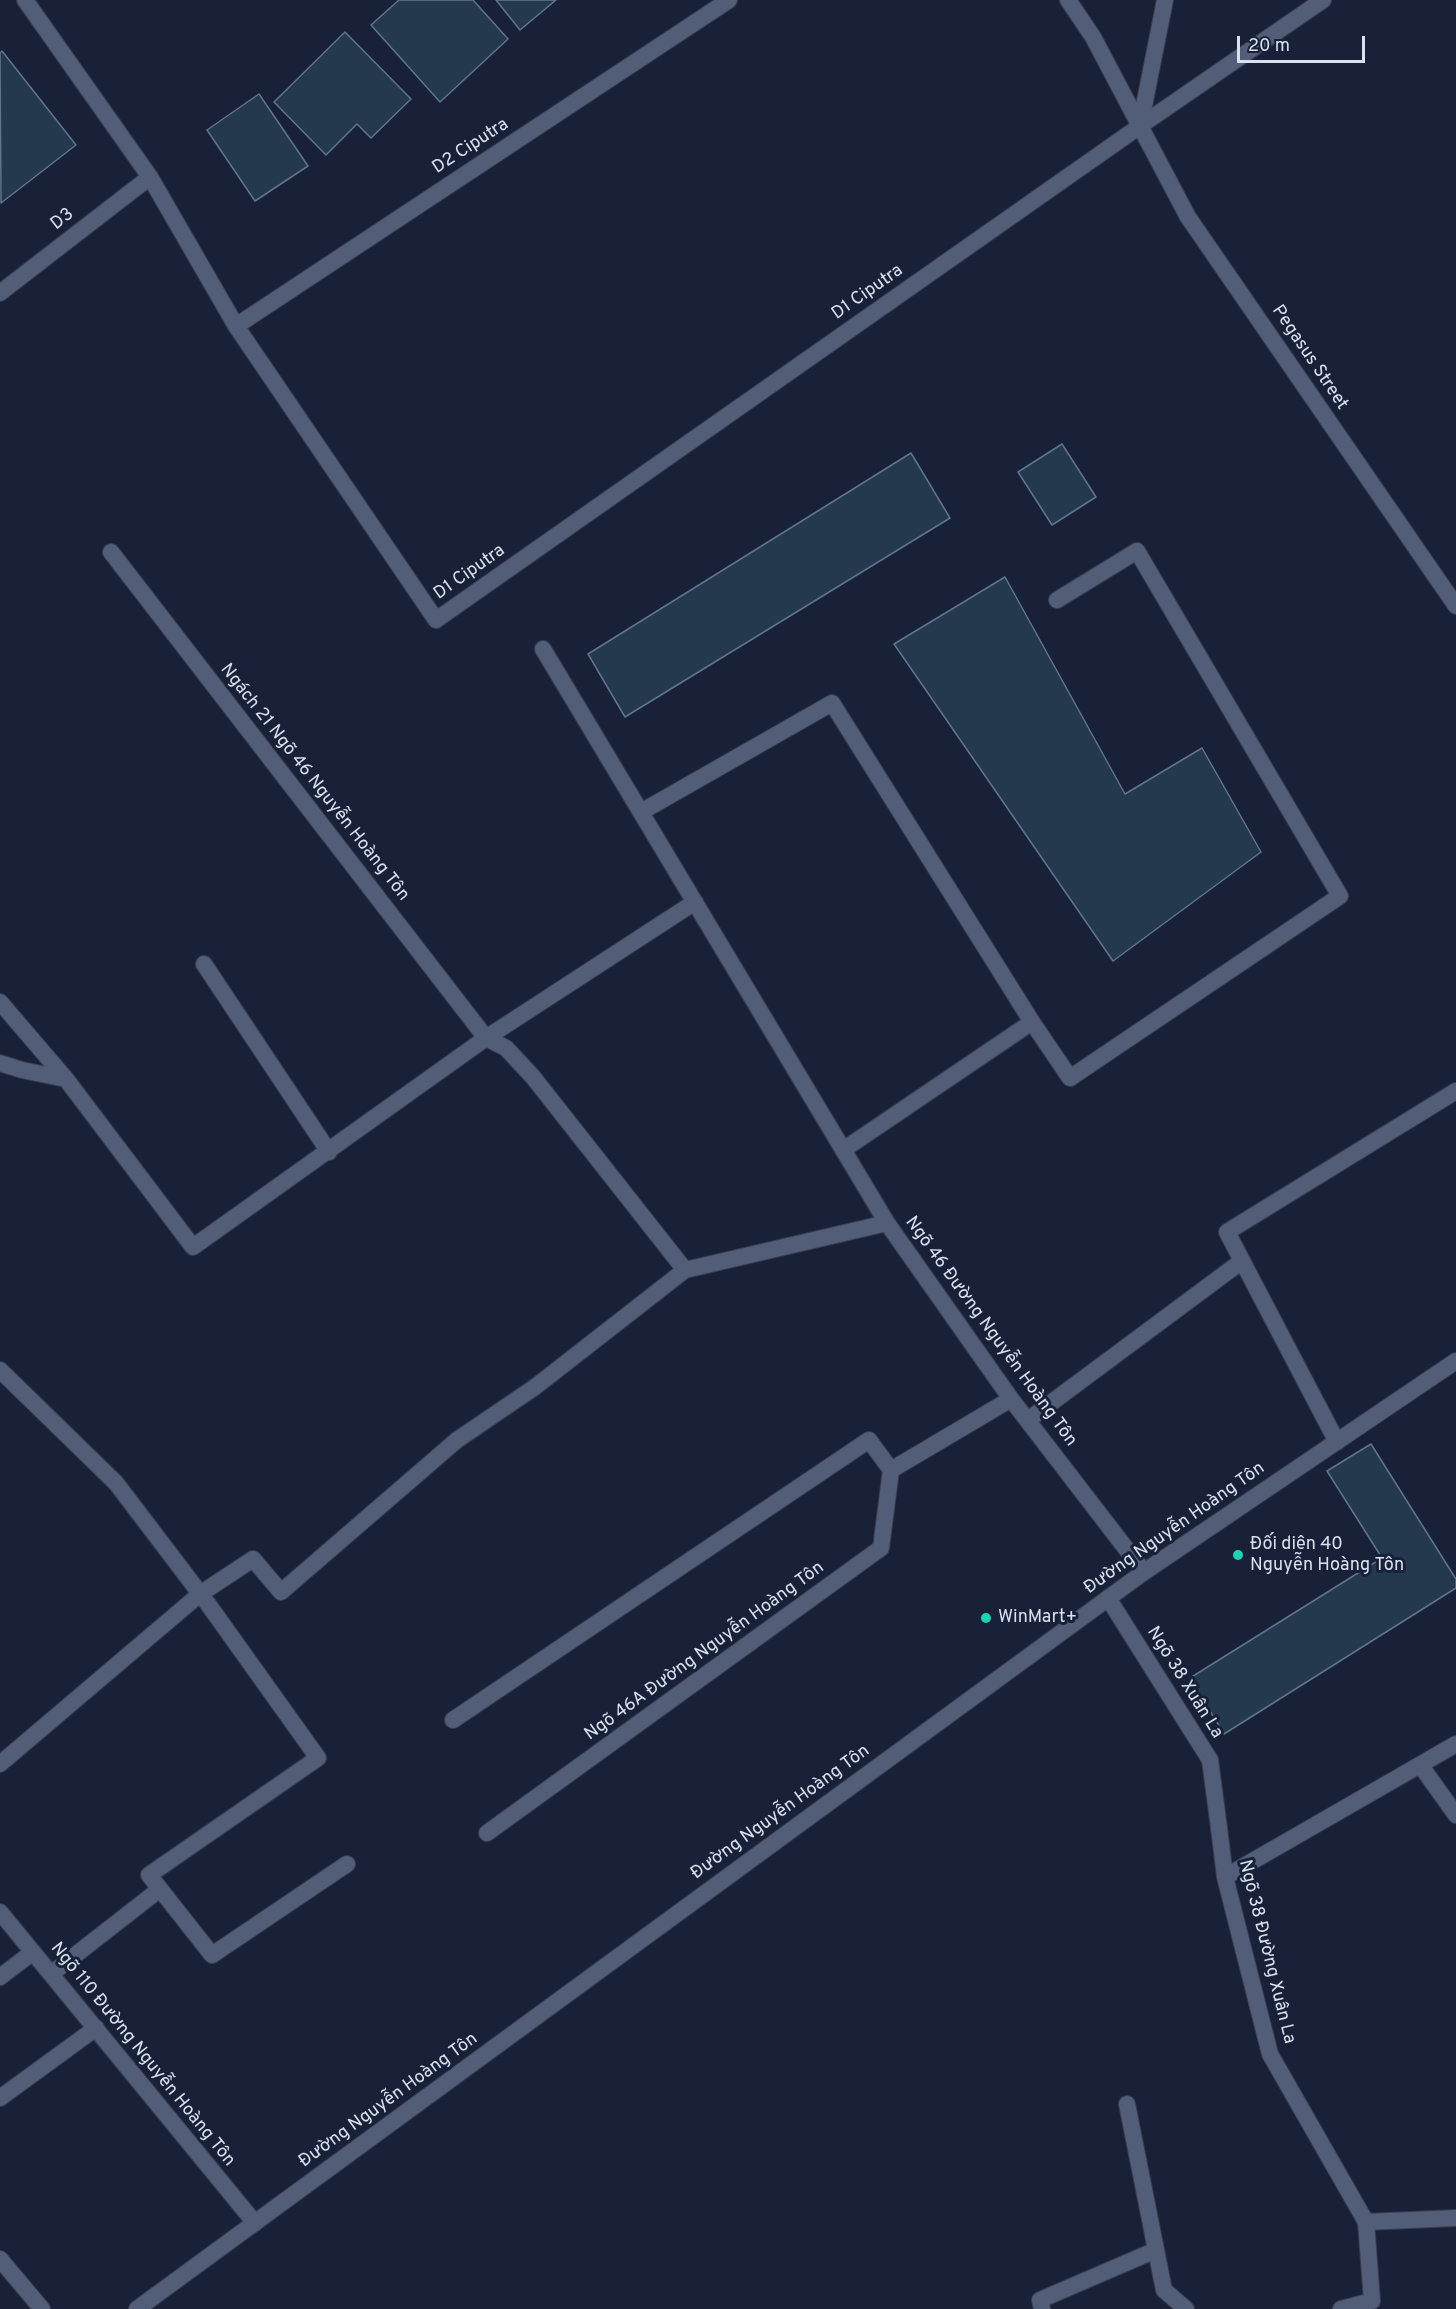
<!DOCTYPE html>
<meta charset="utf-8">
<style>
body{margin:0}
#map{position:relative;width:1456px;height:2309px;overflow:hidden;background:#192138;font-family:Overpass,sans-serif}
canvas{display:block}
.scale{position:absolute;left:1237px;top:36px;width:128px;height:27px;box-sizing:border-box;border:3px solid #d9e0ef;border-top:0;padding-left:8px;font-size:18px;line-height:21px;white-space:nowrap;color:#d9e0ef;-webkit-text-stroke:4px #192138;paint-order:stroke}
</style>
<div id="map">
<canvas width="1456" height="2309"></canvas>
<div class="scale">20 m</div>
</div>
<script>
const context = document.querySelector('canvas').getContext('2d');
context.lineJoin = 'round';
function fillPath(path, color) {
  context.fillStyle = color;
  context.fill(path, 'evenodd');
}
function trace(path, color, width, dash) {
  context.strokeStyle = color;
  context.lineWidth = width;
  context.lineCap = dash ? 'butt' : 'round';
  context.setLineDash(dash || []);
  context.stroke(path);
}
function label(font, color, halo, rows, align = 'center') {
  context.font = font + ' Overpass,sans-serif';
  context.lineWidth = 6;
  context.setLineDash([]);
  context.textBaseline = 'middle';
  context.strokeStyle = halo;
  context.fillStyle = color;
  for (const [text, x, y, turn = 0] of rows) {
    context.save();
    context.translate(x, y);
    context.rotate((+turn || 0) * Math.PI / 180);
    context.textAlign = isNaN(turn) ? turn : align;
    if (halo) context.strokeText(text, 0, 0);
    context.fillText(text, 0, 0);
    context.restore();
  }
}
const building = new Path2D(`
 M399 0H473L508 39 440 102 371 25Z
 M496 0H556L520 30Z
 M345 32 411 99 371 138 357 124 326 155 274 102Z
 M2 51 76 145 1 203 0 53Z
 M259 94 308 166 255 201 207 130Z
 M1062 444 1096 497 1052 525 1018 472Z
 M911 453 950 518 625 717 588 654Z
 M1005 577 1125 794 1202 748 1261 852 1113 961 894 644Z
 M1371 1444 1456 1579V1588L1224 1734 1190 1678 1382 1558 1327 1471Z`);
fillPath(building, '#24394e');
trace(building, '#5e758c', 1.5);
const service = new Path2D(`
 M111 552 486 1038 695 902
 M204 964 329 1152
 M1108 1598 1210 1760
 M1219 1828 1225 1877 1270 2054 1366 2222 1456 2218
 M1225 1877 1456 1744
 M1042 2309 1040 2300 1156 2250`);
const minor = new Path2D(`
 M25 0 150 177 236 326 436 620 1140 126 1323 0
 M1068 0 1093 37 1188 217 1456 606
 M1140 126 1165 0
 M0 293 150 177
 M236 326 729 0
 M543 649 887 1223
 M641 812 832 703 1032 1022 843 1150
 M0 1002 66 1079 193 1247 486 1038 506 1048 533 1077 685 1270
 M1032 1022 1070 1078 1340 896 1137 551 1057 600
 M0 1063 22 1070 66 1079
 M0 1370 116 1483 208 1604 318 1758 149 1875 212 1955 347 1864
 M1028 1420 1242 1261
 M1337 1442 1227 1232 1456 1091
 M453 1720 869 1440 891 1470 1011 1399
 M1210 1760 1219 1828
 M0 1764 200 1594 253 1559 281 1592 457 1440 535 1387 685 1270 887 1223 1011 1399 1144 1572
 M1421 1766 1456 1815
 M487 1833 881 1548 891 1470
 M0 1912 255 2223
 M51 1974 160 1889
 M0 1977 33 1952
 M0 2098 96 2028
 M1127 2104 1164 2290 1186 2309
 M0 2259 42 2309
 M1341 2309 1372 2301 1366 2222`);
const secondary = new Path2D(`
 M137 2309 1144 1572 1456 1361`);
trace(service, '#383d50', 18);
trace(minor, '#383d50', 18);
trace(secondary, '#383d50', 18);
trace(service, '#525d77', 16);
trace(minor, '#525d77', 16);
trace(secondary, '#525d77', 16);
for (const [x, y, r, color] of [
 [1238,1555,6,"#19d5b2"],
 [986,1618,6,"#19d5b2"]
]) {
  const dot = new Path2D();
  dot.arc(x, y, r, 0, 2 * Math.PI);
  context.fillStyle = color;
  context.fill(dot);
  trace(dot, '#192138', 2);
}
label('18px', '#d9e0ef', '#192138', [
 ["D2 Ciputra",471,147,-33],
 ["D3",63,220,-38],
 ["D1 Ciputra",868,293,-35],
 ["Pegasus Street",1309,358,56],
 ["D1 Ciputra",470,573,-35],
 ["Ngách 21 Ngõ 46 Nguyễn Hoàng Tôn",314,783,52],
 ["Ngõ 46 Đường Nguyễn Hoàng Tôn",990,1332,54],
 ["Đường Nguyễn Hoàng Tôn",1175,1529,-35],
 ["Ngõ 46A Đường Nguyễn Hoàng Tôn",705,1652,-36],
 ["Ngõ 38 Xuân La",1184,1683,58],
 ["Đường Nguyễn Hoàng Tôn",781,1813,-36],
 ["Ngõ 38 Đường Xuân La",1266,1952,76],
 ["Ngõ 110 Đường Nguyễn Hoàng Tôn",142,2055,51],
 ["Đường Nguyễn Hoàng Tôn",389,2101,-36]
]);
label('18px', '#d9e0ef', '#192138', [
 ["Đối diện 40",1250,1545],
 ["Nguyễn Hoàng Tôn",1250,1566],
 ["WinMart+",998,1618]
], 'left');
</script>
